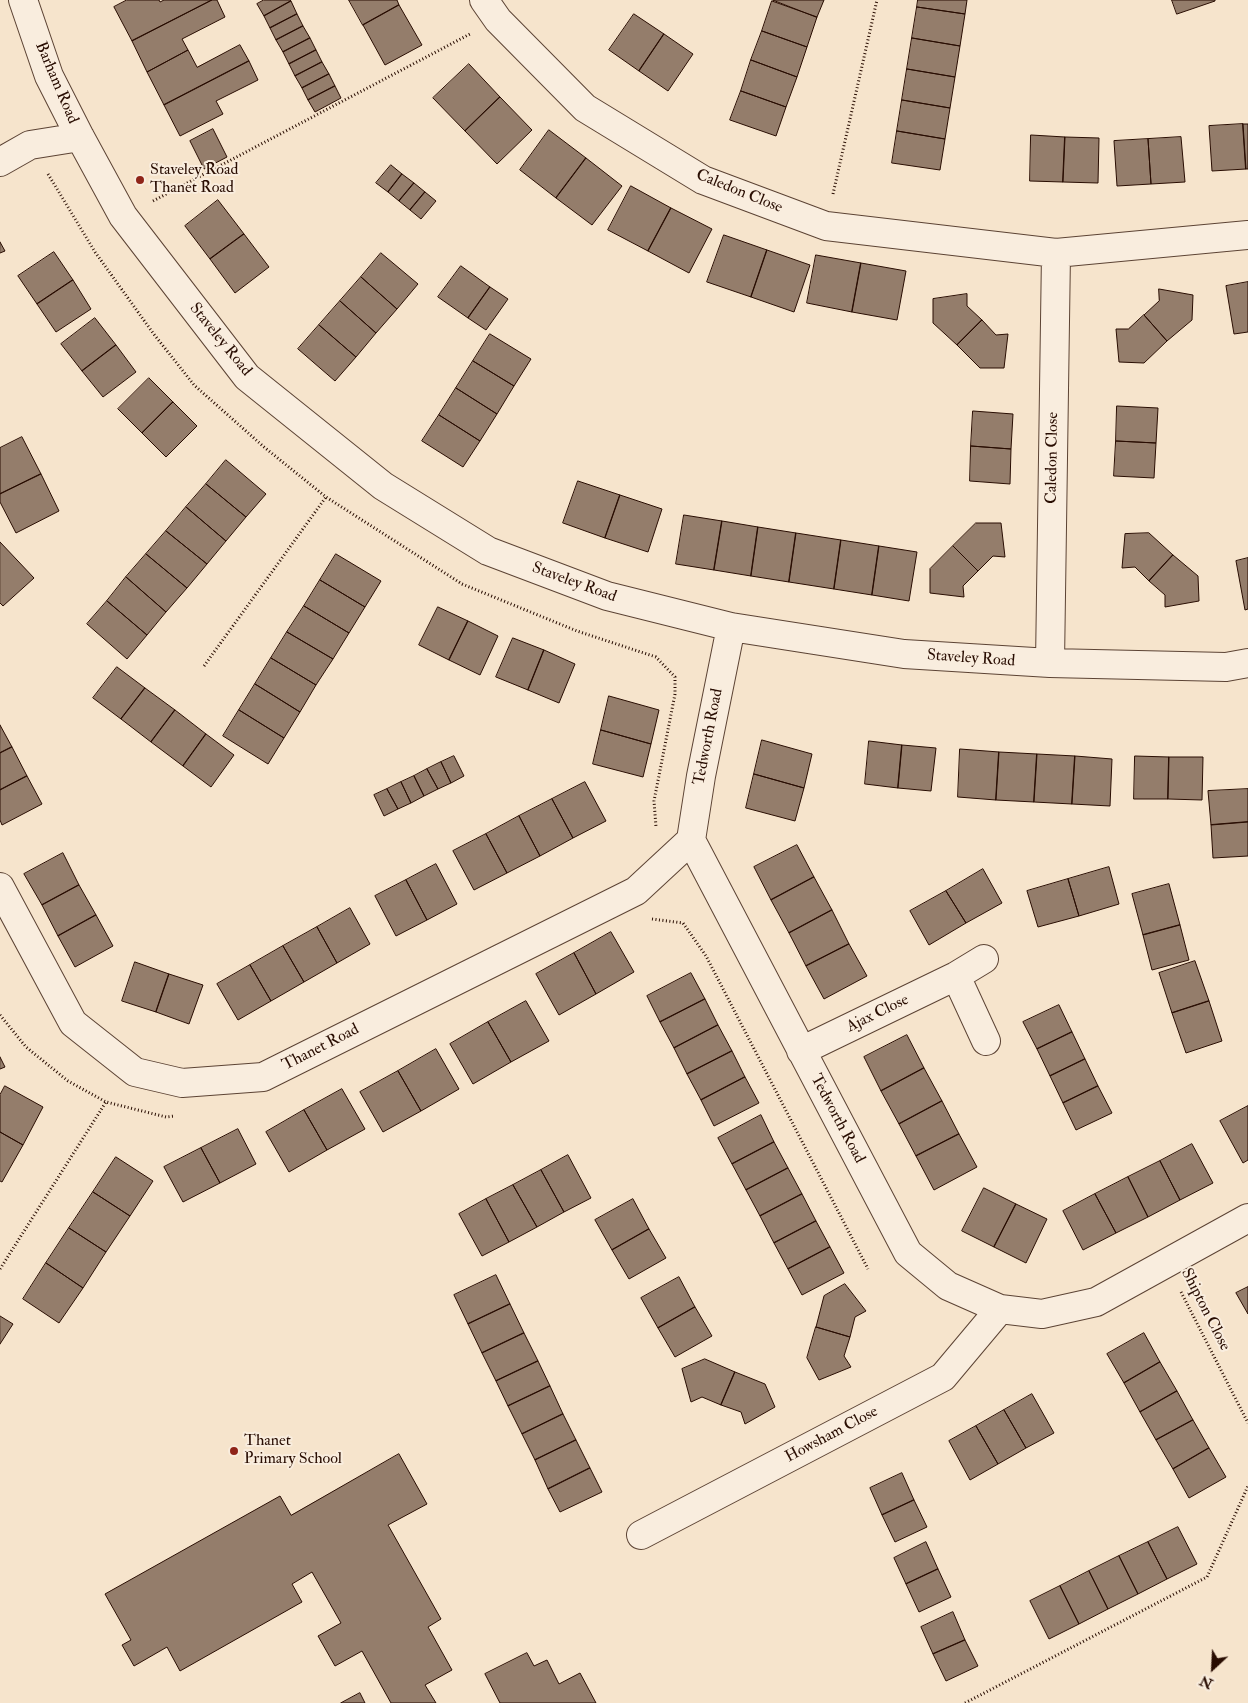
<!DOCTYPE html>
<style>
body{margin:0}
#map{position:relative;width:1248px;height:1703px;overflow:hidden;background:#f6e4cc;font-family:"IM FELL Double Pica",serif}
canvas{display:block}
.north{position:absolute;left:1188px;top:1643px;width:50px;height:50px;-webkit-text-stroke:4px #f9edde;paint-order:stroke;rotate:205deg;font-size:14px;font-weight:700;line-height:20px;text-align:center;color:#290d02}
.north::after{content:'';display:block;margin:auto;width:18px;height:22px;background:#290d02;clip-path:polygon(50% 0,100% 100%,50% 72%,0 100%)}
</style>
<div id="map">
<canvas width="1248" height="1703"></canvas>
<div class="north">N</div>
</div>
<script>
const context = document.querySelector('canvas').getContext('2d');
context.lineJoin = 'round';
function fillPath(path, color) {
  context.fillStyle = color;
  context.fill(path, 'evenodd');
}
function trace(path, color, width, dash) {
  context.strokeStyle = color;
  context.lineWidth = width;
  context.lineCap = dash ? 'butt' : 'round';
  context.setLineDash(dash || []);
  context.stroke(path);
}
function label(font, color, halo, rows, align = 'center') {
  context.font = font + ' "IM FELL Double Pica",serif';
  context.lineWidth = 4;
  context.setLineDash([]);
  context.textBaseline = 'middle';
  context.strokeStyle = halo;
  context.fillStyle = color;
  for (const [text, x, y, turn = 0] of rows) {
    context.save();
    context.translate(x, y);
    context.rotate((+turn || 0) * Math.PI / 180);
    context.textAlign = isNaN(turn) ? turn : align;
    if (halo) context.strokeText(text, 0, 0);
    context.fillText(text, 0, 0);
    context.restore();
  }
}
const building = new Path2D(`
 M127 0H159L160 2 164 0H212L132 41 114 7Z
 M212 0H217L225 17 182 39 188 50 147 72 132 41Z
 M264 0H290L291 1 264 16 257 4Z
 M349 0H397L399 5 363 25Z
 M773 0H824L817 17Z
 M918 0H967L965 14 917 7Z
 M1172 0H1215V1L1177 14Z
 M291 1 297 14 270 28 264 16Z
 M772 1 817 17 807 47 762 31Z
 M399 5 422 45 385 65 363 25Z
 M917 7 965 14 960 46 912 38Z
 M297 14 303 26 276 40 270 28Z
 M634 14 664 34 639 71 609 50Z
 M303 26 310 38 283 52 276 40Z
 M762 31 807 47 797 77 751 60Z
 M664 34 693 54 668 91 639 71Z
 M310 38 316 50 289 64 283 52Z
 M912 38 960 46 955 77 907 69Z
 M240 45 249 61 164 105 147 72 188 50 197 67Z
 M316 50 322 62 295 76 289 64Z
 M751 60 797 77 786 107 741 91Z
 M249 61 258 80 216 101 223 114 180 136 164 105Z
 M322 62 329 74 302 88 295 76Z
 M469 64 500 97 465 131 433 98Z
 M907 69 955 77 950 108 902 100Z
 M329 74 335 86 308 100 302 88Z
 M335 86 341 98 315 112 308 100Z
 M741 91 786 107 776 136 730 120Z
 M500 97 532 130 497 164 465 131Z
 M902 100 950 108 945 139 897 131Z
 M1243 124H1248V169H1246Z
 M1243 124 1246 169 1212 171 1209 126Z
 M213 129 227 157 204 169 190 141Z
 M549 130 586 158 556 198 520 170Z
 M897 131 945 139 940 170 892 163Z
 M1031 135 1065 137 1063 182 1030 181Z
 M1065 137 1099 138 1098 183 1063 182Z
 M1181 137 1185 182 1151 184 1148 139Z
 M1148 139 1151 184 1117 186 1114 141Z
 M586 158 622 186 592 225 556 198Z
 M391 165 402 174 388 192 376 183Z
 M402 174 414 183 399 201 388 192Z
 M414 183 425 192 410 210 399 201Z
 M631 186 671 208 648 251 608 230Z
 M425 192 436 201 421 219 410 210Z
 M218 200 244 234 210 259 185 226Z
 M671 208 712 229 689 273 648 251Z
 M244 234 269 267 235 293 210 259Z
 M724 235 767 250 751 297 707 282Z
 M0 242 5 251 0 253Z
 M767 250 810 265 794 312 751 297Z
 M54 252 73 280 37 304 18 276Z
 M381 253 418 284 397 309 361 277Z
 M816 255 861 263 852 312 807 303Z
 M861 263 906 271 897 320 852 312Z
 M461 266 490 287 468 318 438 297Z
 M361 277 397 309 376 333 340 301Z
 M73 280 91 309 56 332 37 304Z
 M1248 282V332L1234 334 1226 286Z
 M490 287 508 299 486 330 468 318Z
 M1159 289 1193 295 1192 320 1167 341 1144 315 1159 301Z
 M967 294V306L982 320 957 345 933 323V299Z
 M340 301 376 333 356 357 319 325Z
 M1144 315 1167 341 1144 363 1119 362 1116 329H1128Z
 M95 318 116 345 82 371 61 344Z
 M982 320 996 335 1008 334 1004 368H980L957 345Z
 M319 325 356 357 335 381 298 349Z
 M490 334 531 359 514 386 473 361Z
 M116 345 136 372 103 397 82 371Z
 M473 361 514 386 497 414 456 388Z
 M149 378 173 402 142 433 118 409Z
 M456 388 497 414 480 441 439 415Z
 M173 402 197 426 166 457 142 433Z
 M1117 406 1158 408 1156 443 1116 441Z
 M973 411 1013 414 1011 449 971 446Z
 M439 415 480 441 463 467 422 441Z
 M22 437 41 474 0 494V448Z
 M1116 441 1156 443 1154 478 1114 476Z
 M971 446 1011 449 1010 484 970 481Z
 M226 460 266 494 246 517 206 484Z
 M41 474 59 511 16 533 0 502V494Z
 M578 481 620 495 605 538 563 523Z
 M206 484 246 517 226 541 186 507Z
 M620 495 662 509 648 552 605 538Z
 M186 507 226 541 207 564 166 531Z
 M684 515 722 521 714 570 676 564Z
 M722 521 758 527 751 576 714 570Z
 M976 523H1001L1005 557 993 556 978 571 953 546Z
 M758 527 796 533 789 582 751 576Z
 M166 531 207 564 187 588 146 554Z
 M796 533 841 540 834 589 789 582Z
 M1149 533 1173 555 1149 581 1135 567 1122 568 1125 534Z
 M841 540 879 546 872 595 834 589Z
 M0 542 34 578 3 606 0 603Z
 M879 546 917 552 909 601 872 595Z
 M953 546 978 571 963 586 964 597 930 593V569Z
 M146 554 187 588 166 612 126 577Z
 M336 554 381 581 365 607 320 580Z
 M1173 555 1198 576 1199 601 1165 607V595L1149 581Z
 M1248 558V609L1245 610 1236 561Z
 M126 577 166 612 147 635 107 601Z
 M320 580 365 607 349 633 304 606Z
 M107 601 147 635 127 659 87 624Z
 M304 606 349 633 333 659 287 632Z
 M438 607 468 621 449 660 419 645Z
 M468 621 498 636 480 675 449 660Z
 M287 632 333 659 316 685 271 658Z
 M513 638 544 650 528 690 496 677Z
 M544 650 575 664 559 703 528 690Z
 M271 658 316 685 300 712 255 684Z
 M117 667 145 688 121 719 93 698Z
 M255 684 300 712 284 738 239 710Z
 M145 688 175 710 151 742 121 719Z
 M609 696 659 710 651 744 601 730Z
 M175 710 206 734 183 766 151 742Z
 M239 710 284 738 268 764 223 736Z
 M0 725 12 747 0 753Z
 M601 730 651 744 643 777 593 764Z
 M206 734 234 755 211 787 183 766Z
 M762 740 812 754 804 788 754 774Z
 M869 741 902 745 898 788 865 784Z
 M902 745 936 748 931 791 898 788Z
 M12 747 27 776 0 790V753Z
 M960 749 999 752 996 800 958 797Z
 M999 752 1037 754 1034 802 996 800Z
 M1037 754 1075 756 1072 804 1034 802Z
 M454 756 464 776 451 783 441 762Z
 M1075 756 1112 759 1110 806 1072 804Z
 M1135 756 1169 757 1168 799H1134Z
 M1169 757H1203L1202 800 1168 799Z
 M441 762 451 783 438 789 427 769Z
 M427 769 438 789 424 796 414 776Z
 M754 774 804 788 795 821 746 808Z
 M27 776 42 804 2 825 0 820V790Z
 M414 776 424 796 411 803 401 782Z
 M401 782 411 803 398 809 387 789Z
 M585 782 606 821 573 838 552 799Z
 M387 789 398 809 384 816 374 795Z
 M1248 789V822L1211 825 1208 791Z
 M552 799 573 838 540 856 519 816Z
 M519 816 540 856 507 873 486 834Z
 M1248 822V856L1213 858 1211 825Z
 M486 834 507 873 474 890 453 851Z
 M797 845 814 877 771 900 754 867Z
 M63 853 79 885 42 905 24 874Z
 M436 864 457 904 427 920 406 880Z
 M1109 867 1119 904 1079 916 1068 879Z
 M983 869 1002 903 966 923 946 891Z
 M814 877 832 910 789 933 771 900Z
 M1068 879 1079 916 1038 927 1027 891Z
 M406 880 427 920 396 936 375 896Z
 M1169 884 1180 925 1143 935 1132 894Z
 M79 885 96 915 58 936 42 905Z
 M946 891 966 923 929 945 910 911Z
 M350 908 370 944 337 963 317 927Z
 M832 910 849 944 806 966 789 933Z
 M96 915 113 946 75 967 58 936Z
 M1180 925 1189 960 1152 970 1143 935Z
 M317 927 337 963 304 982 283 946Z
 M611 932 634 972 596 994 574 953Z
 M849 944 867 976 824 999 806 966Z
 M283 946 304 982 271 1001 250 965Z
 M574 953 596 994 559 1015 536 974Z
 M1195 961 1209 1001 1172 1013 1159 973Z
 M135 962 169 974 156 1012 122 1001Z
 M250 965 271 1001 238 1020 217 984Z
 M691 973 705 999 660 1022 647 996Z
 M169 974 203 985 189 1024 156 1012Z
 M705 999 718 1025 674 1048 660 1022Z
 M526 1001 549 1041 511 1062 488 1022Z
 M1209 1001 1222 1041 1186 1053 1172 1013Z
 M1059 1005 1072 1032 1037 1049 1023 1022Z
 M488 1022 511 1062 473 1084 450 1044Z
 M718 1025 732 1051 687 1074 674 1048Z
 M1072 1032 1085 1059 1050 1076 1037 1049Z
 M907 1035 924 1068 881 1091 864 1057Z
 M436 1049 459 1089 421 1111 398 1071Z
 M732 1051 745 1077 701 1100 687 1074Z
 M0 1057 5 1067 0 1069Z
 M1085 1059 1098 1086 1063 1103 1050 1076Z
 M924 1068 942 1101 899 1124 881 1091Z
 M398 1071 421 1111 383 1132 360 1092Z
 M745 1077 759 1103 714 1126 701 1100Z
 M5 1086 43 1107 23 1145 0 1132V1095Z
 M1098 1086 1112 1113 1076 1130 1063 1103Z
 M342 1089 365 1129 327 1150 304 1110Z
 M942 1101 959 1134 916 1156 899 1124Z
 M1248 1106V1160L1243 1163 1220 1121Z
 M304 1110 327 1150 289 1172 266 1132Z
 M761 1115 774 1142 732 1164 718 1138Z
 M238 1129 256 1164 220 1183 201 1148Z
 M0 1132 23 1145 2 1182 0 1181Z
 M959 1134 977 1167 934 1190 916 1156Z
 M774 1142 788 1168 746 1190 732 1164Z
 M1192 1144 1213 1183 1180 1200 1160 1161Z
 M201 1148 220 1183 183 1202 164 1167Z
 M568 1155 591 1198 564 1212 541 1170Z
 M116 1157 153 1181 130 1216 93 1192Z
 M1160 1161 1180 1200 1148 1217 1128 1177Z
 M788 1168 802 1194 760 1216 746 1190Z
 M541 1170 564 1212 537 1227 513 1185Z
 M1128 1177 1148 1217 1116 1233 1095 1194Z
 M513 1185 537 1227 509 1242 486 1199Z
 M984 1188 1016 1204 994 1247 962 1231Z
 M93 1192 130 1216 106 1252 69 1228Z
 M802 1194 816 1221 774 1243 760 1216Z
 M1095 1194 1116 1233 1083 1250 1063 1211Z
 M486 1199 509 1242 482 1256 459 1214Z
 M633 1199 649 1229 612 1250 595 1220Z
 M1016 1204 1047 1219 1026 1263 994 1247Z
 M816 1221 830 1247 788 1269 774 1243Z
 M69 1228 106 1252 83 1288 46 1263Z
 M649 1229 666 1258 629 1279 612 1250Z
 M830 1247 844 1273 802 1295 788 1269Z
 M46 1263 83 1288 59 1323 23 1299Z
 M496 1275 510 1304 468 1324 454 1295Z
 M679 1277 695 1307 658 1328 641 1298Z
 M845 1284 866 1311 855 1317 850 1337 816 1327 824 1296Z
 M1248 1287V1314L1236 1293Z
 M510 1304 524 1333 482 1353 468 1324Z
 M695 1307 712 1336 675 1357 658 1328Z
 M0 1316 13 1324 0 1344Z
 M816 1327 850 1337 844 1356 851 1367 819 1380 807 1358Z
 M524 1333 538 1361 496 1381 482 1353Z
 M1144 1333 1160 1362 1124 1383 1107 1354Z
 M705 1359 735 1372 721 1405 702 1397 691 1402 682 1369Z
 M538 1361 550 1386 508 1406 496 1381Z
 M1160 1362 1177 1391 1140 1412 1124 1383Z
 M735 1372 765 1384 775 1407 745 1424 741 1412 721 1405Z
 M550 1386 563 1414 522 1434 508 1406Z
 M1177 1391 1193 1420 1156 1440 1140 1412Z
 M1032 1394 1054 1433 1026 1448 1004 1410Z
 M1004 1410 1026 1448 998 1464 976 1426Z
 M563 1414 576 1440 535 1460 522 1434Z
 M1193 1420 1209 1448 1173 1469 1156 1440Z
 M976 1426 998 1464 970 1480 949 1441Z
 M576 1440 590 1468 548 1489 535 1460Z
 M1209 1448 1226 1477 1189 1498 1173 1469Z
 M399 1454 427 1504 388 1525 441 1619 428 1627 452 1670 425 1685 436 1703H391L362 1651 335 1666 318 1636 341 1623 312 1572 292 1584 302 1602 180 1671 167 1647 134 1666 122 1645 131 1640 105 1594 280 1496 291 1515Z
 M590 1468 602 1492 560 1512 548 1489Z
 M902 1473 914 1500 882 1515 870 1488Z
 M914 1500 927 1527 895 1542 882 1515Z
 M1178 1527 1197 1564 1167 1579 1148 1542Z
 M926 1542 938 1569 906 1584 894 1558Z
 M1148 1542 1167 1579 1138 1594 1119 1556Z
 M1119 1556 1138 1594 1108 1609 1089 1571Z
 M938 1569 951 1597 919 1612 906 1584Z
 M1089 1571 1108 1609 1079 1624 1060 1586Z
 M1060 1586 1079 1624 1049 1639 1030 1601Z
 M953 1612 965 1640 933 1654 921 1627Z
 M965 1640 978 1666 946 1681 933 1654Z
 M527 1653 534 1666 547 1660 559 1684 580 1673 596 1703H500L485 1674Z
 M360 1693 365 1703H341Z`);
fillPath(building, '#947d6b');
trace(building, '#290d02', 1);
const minor = new Path2D(`
 M23 0 49 76 80 137 123 216 247 377 383 486 488 551 607 596 731 627 904 654 1050 663 1226 667 1248 663
 M484 0 498 20 585 108 703 180 826 226 1056 253 1248 235
 M0 162 30 145 80 137
 M731 627 701 776 691 840 908 1253 948 1286 1000 1309 1042 1314 1096 1302 1248 1218
 M1050 663 1056 253
 M0 887 73 1023 135 1072 182 1083 263 1077 636 891 691 840
 M956 976 986 1041
 M801 1051 956 976 984 959
 M641 1535 943 1377 1000 1309`);
trace(minor, '#5c4334', 30);
trace(new Path2D(`
 M48 174 95 252 153 333 194 385 264 447 326 497 462 584 577 631 656 657 675 677V694L654 801 656 827
 M833 194 877 0
 M153 201 470 34
 M204 666 326 497
 M652 919 683 923 706 956 868 1269
 M0 1015 26 1047 68 1081 106 1102 166 1117 175 1116
 M0 1269 106 1102
 M1181 1292 1248 1423
 M965 1703 1207 1577 1248 1486`), '#290d02', 3, [1, 2.5]);
trace(minor, '#f9edde', 28);
for (const [x, y, r, color] of [
 [140,180,5,"#8f2418"],
 [234,1451,5,"#8f2418"]
]) {
  const dot = new Path2D();
  dot.arc(x, y, r, 0, 2 * Math.PI);
  context.fillStyle = color;
  context.fill(dot);
  trace(dot, '#f9edde', 2);
}
label('16px', '#290d02', '#f9edde', [
 ["Barham Road",56,83,67],
 ["Caledon Close",739,192,22],
 ["Staveley Road",220,340,51],
 ["Caledon Close",1053,458,-89],
 ["Staveley Road",574,583,20],
 ["Staveley Road",971,659,4],
 ["Tedworth Road",709,737,-79],
 ["Ajax Close",878,1014,-26],
 ["Thanet Road",321,1048,-27],
 ["Tedworth Road",837,1119,62],
 ["Shipton Close",1205,1310,63],
 ["Howsham Close",832,1435,-28]
]);
label('16px', '#290d02', '#f9edde', [
 ["Staveley Road",150,171],
 ["Thanet Road",150,189],
 ["Thanet",244,1442],
 ["Primary School",244,1460]
], 'left');
</script>
